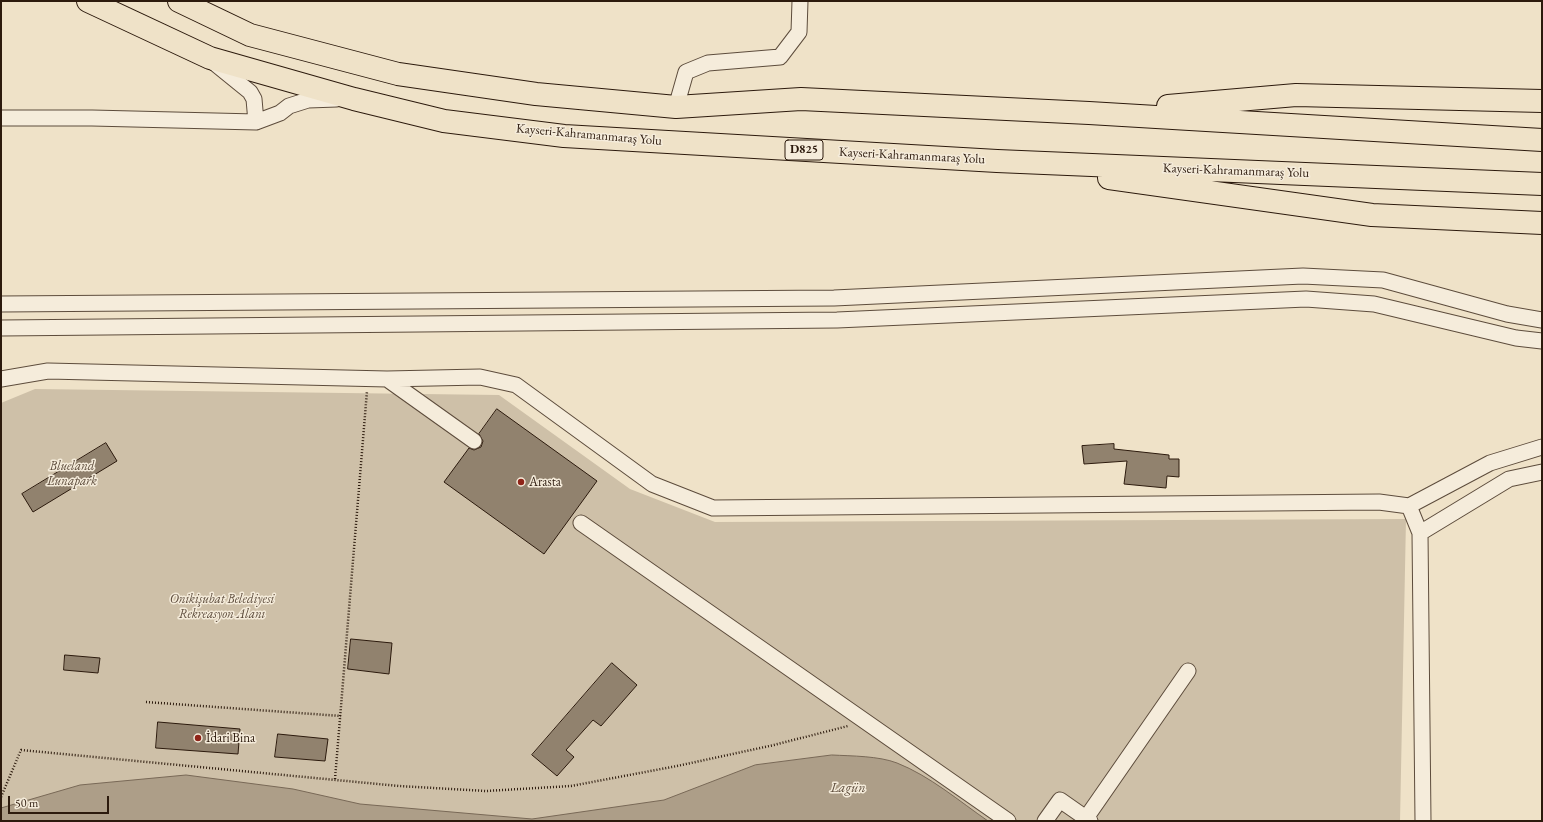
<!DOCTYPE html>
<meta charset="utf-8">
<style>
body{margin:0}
#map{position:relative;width:1543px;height:822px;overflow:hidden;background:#efe2c8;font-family:"EB Garamond",serif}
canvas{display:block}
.frame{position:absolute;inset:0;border:2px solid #2c1a0d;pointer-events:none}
.scale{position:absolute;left:8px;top:796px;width:101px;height:18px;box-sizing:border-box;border:2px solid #2c1a0d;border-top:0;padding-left:5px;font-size:12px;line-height:14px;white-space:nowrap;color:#2c1a0d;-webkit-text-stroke:3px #f5ecdb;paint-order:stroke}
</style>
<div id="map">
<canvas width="1543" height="822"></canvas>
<div class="frame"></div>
<div class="scale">50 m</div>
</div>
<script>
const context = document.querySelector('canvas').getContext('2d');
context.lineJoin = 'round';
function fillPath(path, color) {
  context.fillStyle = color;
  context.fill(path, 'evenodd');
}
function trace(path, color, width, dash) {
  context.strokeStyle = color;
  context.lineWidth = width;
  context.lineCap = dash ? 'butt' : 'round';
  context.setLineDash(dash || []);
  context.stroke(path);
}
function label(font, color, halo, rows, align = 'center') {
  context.font = font + ' "EB Garamond",serif';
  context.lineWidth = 3;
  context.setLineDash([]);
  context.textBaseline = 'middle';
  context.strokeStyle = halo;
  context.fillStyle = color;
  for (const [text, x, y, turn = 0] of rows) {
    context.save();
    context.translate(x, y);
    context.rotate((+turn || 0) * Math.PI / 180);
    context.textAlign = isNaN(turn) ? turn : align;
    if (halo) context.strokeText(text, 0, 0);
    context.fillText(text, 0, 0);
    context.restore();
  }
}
fillPath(new Path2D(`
 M35 389 499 395 630 489 715 522 1406 519 1400 821H1V403Z`), '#cec0a8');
const water = new Path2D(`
 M832 755C852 756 879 756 897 763 930 776 959 801 988 821H1V808L80 785 186 775 293 789 360 804 532 819 664 800 755 765Z`);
fillPath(water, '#ad9e88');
trace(water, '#796957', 1);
const building = new Path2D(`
 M497 409 597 481 544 554 444 482 469 448 474 450 481 447 483 441 479 434Z
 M106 443 117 461 33 512 22 494Z
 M1114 444V449L1169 455V459H1179V477L1167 476 1166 488 1124 484 1127 461 1084 464 1082 446Z
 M351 639 392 643 389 674 348 669Z
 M65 655 100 658 98 673 64 670Z
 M612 663 637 685 601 726 593 720 566 750 574 757 557 776 532 755Z
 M158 722 240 729 238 754 156 748Z
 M278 734 328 739 325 761 275 757Z`);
fillPath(building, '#91826e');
trace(building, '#2c1a0d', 1);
const minor = new Path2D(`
 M213 62 250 92 254 99 256 122
 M676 107 686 72 708 63 780 57 799 32 800 1
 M1 118H92L256 122 280 113 289 106 308 100 337 99
 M1 304 834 298 1303 276 1383 280 1507 314 1542 320
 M1 328 837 320 1306 299 1374 304 1516 338 1542 341
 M1 379 48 371 387 379 480 377 516 385 652 484 713 508 1379 502 1409 506 1420 533 1423 821
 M387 379 474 441
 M1409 506 1490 463 1542 447
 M581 523 1008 821
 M1420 533 1509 479 1542 472
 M1086 818 1188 671
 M1045 821 1060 800 1090 821`);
const highway = new Path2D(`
 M88 1 210 58 354 99 444 121 564 136 997 161 1542 184
 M179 1 250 35 398 74 536 94 676 107 801 99 1089 113 1542 140
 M1168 106 1296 95 1542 101
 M1109 178 1372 215 1542 223`);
trace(minor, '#5d4c3c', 17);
trace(highway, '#2c1a0d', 24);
trace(new Path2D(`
 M146 702 341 716
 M335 779 367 391
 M1 797 21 750 399 786 486 791 571 786 677 766 774 745 848 726`), '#2c1a0d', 2.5, [1, 2]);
trace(minor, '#f5ecdb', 15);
trace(highway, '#efe2c8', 22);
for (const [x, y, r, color] of [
 [521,482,4,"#8f2418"],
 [198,738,4,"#8f2418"]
]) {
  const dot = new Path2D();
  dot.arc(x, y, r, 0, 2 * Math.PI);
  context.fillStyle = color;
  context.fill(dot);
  trace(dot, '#f5ecdb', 1.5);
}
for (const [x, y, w] of [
 [804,150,38]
]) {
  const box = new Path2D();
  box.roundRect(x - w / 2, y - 10, w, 20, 3);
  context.fillStyle = '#f5ecdb';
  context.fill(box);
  trace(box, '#2c1a0d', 1);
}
label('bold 12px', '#2c1a0d', null, [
 ["D825",804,150]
]);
label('13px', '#2c1a0d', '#f5ecdb', [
 ["Kayseri-Kahramanmaraş Yolu",589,135,5],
 ["Kayseri-Kahramanmaraş Yolu",912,156,3],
 ["Kayseri-Kahramanmaraş Yolu",1236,171,2]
]);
label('italic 13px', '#5d4c3c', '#f5ecdb', [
 ["Blueland",72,466],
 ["Lunapark",72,481],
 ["Onikişubat Belediyesi",222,599],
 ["Rekreasyon Alanı",222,614]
]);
label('13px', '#2c1a0d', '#f5ecdb', [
 ["Arasta",529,482],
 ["İdari Bina",206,738]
], 'left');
label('italic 14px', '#604f3e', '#f5ecdb', [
 ["Lagün",848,788]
]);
</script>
